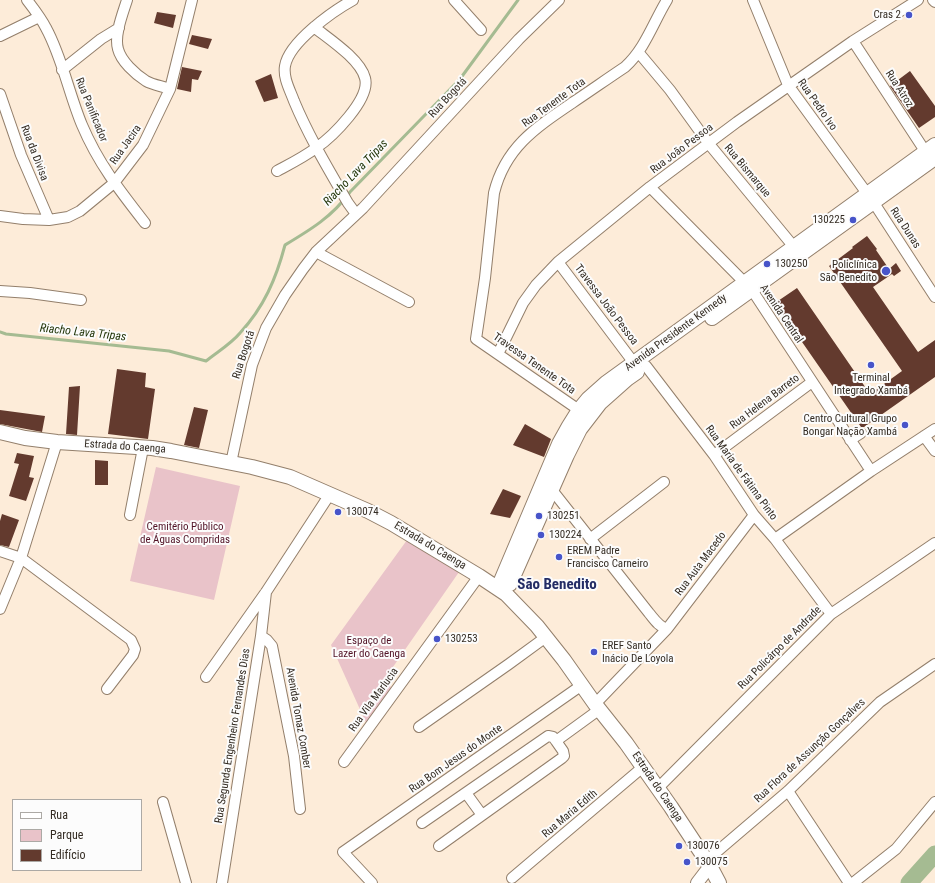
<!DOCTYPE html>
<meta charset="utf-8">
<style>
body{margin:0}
#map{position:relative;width:935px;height:883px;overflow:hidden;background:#fdecd9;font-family:"Roboto Condensed",sans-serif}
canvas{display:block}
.legend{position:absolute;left:12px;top:799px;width:130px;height:72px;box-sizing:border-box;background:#fcfcfc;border:1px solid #aca9a5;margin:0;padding:5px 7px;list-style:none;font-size:12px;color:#342c23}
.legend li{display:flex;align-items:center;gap:8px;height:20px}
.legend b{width:20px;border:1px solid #aca9a5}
</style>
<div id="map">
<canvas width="935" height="883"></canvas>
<ul class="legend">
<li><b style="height:5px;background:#fff"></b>Rua</li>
<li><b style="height:11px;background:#e9c3c9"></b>Parque</li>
<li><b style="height:11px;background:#633a2e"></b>Edifício</li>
</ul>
</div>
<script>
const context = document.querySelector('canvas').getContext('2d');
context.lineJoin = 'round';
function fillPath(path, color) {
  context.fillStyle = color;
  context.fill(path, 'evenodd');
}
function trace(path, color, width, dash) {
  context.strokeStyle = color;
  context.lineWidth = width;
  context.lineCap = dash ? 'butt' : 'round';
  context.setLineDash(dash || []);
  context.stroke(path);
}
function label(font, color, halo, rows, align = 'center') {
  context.font = font + ' "Roboto Condensed",sans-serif';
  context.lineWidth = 4;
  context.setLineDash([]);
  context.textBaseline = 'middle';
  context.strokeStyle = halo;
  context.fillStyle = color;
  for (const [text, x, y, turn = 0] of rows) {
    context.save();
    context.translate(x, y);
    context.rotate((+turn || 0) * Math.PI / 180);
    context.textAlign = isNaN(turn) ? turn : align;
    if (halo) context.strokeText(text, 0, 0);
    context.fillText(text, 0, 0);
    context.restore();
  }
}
fillPath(new Path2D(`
 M156 467 240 486 214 600 130 581Z
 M407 540 459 572 386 677 392 690 367 725 331 645Z`), '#e9c3c9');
trace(new Path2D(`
 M0 332 6 334 169 351 206 361C217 352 231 344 240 333 264 307 276 279 285 245 310 230 332 217 350 192L460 79 518 0`), '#a5bb92', 3);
trace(new Path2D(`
 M909 883 935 854`), '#a5bb92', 17);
fillPath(new Path2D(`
 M157 12 176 15 173 28 154 23Z
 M192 35 212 39 208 49 189 44Z
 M182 67 202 71 198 80 192 79 191 92 177 89Z
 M910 71 935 106V117L919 128 890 86Z
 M271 74 278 98 264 102 255 81Z
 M867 236 877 249 876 250 889 269 896 263 901 271 894 276 892 274 873 287 918 352 935 340V377L864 427H861L775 303 797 288 870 394 902 371 829 266 853 248 852 247Z
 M117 369 146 373 145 387 155 389 148 439 108 434Z
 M80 386 77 435 66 434 69 387Z
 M194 407 208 410 199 448 184 445Z
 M0 410 45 416 42 432 0 424Z
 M525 424 551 439 544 457 513 445Z
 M17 453 34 456 29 477 34 478 26 501 9 496 19 464 14 463Z
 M95 460 108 461V485H95Z
 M503 489 521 496 510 518 490 514Z
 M2 514 19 520 9 547 0 545V521Z`), '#633a2e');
const minor = new Path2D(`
 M27 0C34 9 41 18 46 28 62 57 69 94 82 125 98 163 120 191 145 223
 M127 0C123 13 114 35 118 49 121 61 135 74 146 81 153 85 162 86 170 89
 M353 0C333 11 289 42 285 66 283 78 290 90 294 101 309 137 329 170 348 203L356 214
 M454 0 481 30
 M753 0 788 85 874 203 935 297
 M933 0 935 2
 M0 36 39 17
 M853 41 925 151
 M639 53 670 90 709 144 794 247
 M62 70 101 39 119 28
 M0 94 21 155 49 220
 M277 171C290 164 304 157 316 148 332 137 371 99 365 78 360 59 329 39 314 27
 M650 187 752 290 871 471
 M0 216 23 219 49 220 68 217 80 211 114 183 143 145 170 89 192 0
 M316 252 409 302
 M558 262 634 363
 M0 291 30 293 81 300
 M498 354 523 303 536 285 558 262 650 187 737 122 853 41 918 0
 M646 366 714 455 754 515 775 539 831 614
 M579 410 476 339 485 278 494 193C505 148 535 128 572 103 590 91 607 79 625 67 645 49 653 23 667 0
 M924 436 935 451
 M850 440 861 433
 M714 455 812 382
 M231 463 252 365 266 328 285 295 303 269 316 252 363 208 519 39 559 0
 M552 490 649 613C654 619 659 627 667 629L754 515
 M130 515 143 448
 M590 539 664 482
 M775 539 871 471 935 429
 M0 551 21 558 131 640 135 649 133 655 107 689
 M0 609 21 558 57 442
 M261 636 267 640 272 646 294 756 300 809
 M206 677 266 592 330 494
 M595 704 667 629
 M419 727 509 664 546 637
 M344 762 479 576
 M658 788 831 614 935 543
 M788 791 849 883
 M466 793 482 815
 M163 802 186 883
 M422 823 548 736 553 737 556 741
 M439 846 562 758 564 756 563 751 556 741 600 709
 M706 861 788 791 880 702 935 664
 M512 878 643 767
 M222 883 261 636 266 592
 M372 883 343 852 582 685
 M853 883 896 849 935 802`);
const tertiary = new Path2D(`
 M697 883 710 866`);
const secondary = new Path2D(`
 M712 318 935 158
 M0 432 25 438 57 442 152 448 171 451 252 467 290 477 368 511 391 523 479 576 506 594 537 626 564 660 595 704 626 743 671 807 710 866 719 883
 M510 584 567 455 580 429 600 403 627 379 637 372
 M498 588 559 444 569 426 579 410 588 399 606 383 935 145`);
trace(minor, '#937f6b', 12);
trace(tertiary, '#937f6b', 14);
trace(secondary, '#937f6b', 16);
trace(minor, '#fff', 10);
trace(tertiary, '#fff', 12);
trace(secondary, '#fff', 14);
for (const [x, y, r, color] of [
 [909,15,4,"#4754c9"],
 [853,220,4,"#4754c9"],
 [767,264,4,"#4754c9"],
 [886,271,5,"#4754c9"],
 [871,365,4,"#4754c9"],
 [905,425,4,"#4754c9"],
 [338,512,4,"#4754c9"],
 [539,516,4,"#4754c9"],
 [541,535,4,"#4754c9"],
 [559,557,4,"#4754c9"],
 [437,639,4,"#4754c9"],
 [594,652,4,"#4754c9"],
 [679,846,4,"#4754c9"],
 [687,862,4,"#4754c9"]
]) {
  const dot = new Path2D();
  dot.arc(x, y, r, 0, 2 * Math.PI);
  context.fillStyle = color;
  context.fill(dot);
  trace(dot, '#fcfcfc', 1.5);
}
label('11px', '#342c23', '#fcfcfc', [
 ["Cras 2",901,15,"right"],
 ["130225",845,220,"right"],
 ["130250",775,264],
 ["Policlínica",877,265,"right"],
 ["São Benedito",877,278,"right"],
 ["Terminal",871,378,"center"],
 ["Integrado Xambá",871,391,"center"],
 ["Centro Cultural Grupo",897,419,"right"],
 ["Bongar Nação Xambá",897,432,"right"],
 ["130074",346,512],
 ["130251",547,516],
 ["130224",549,535],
 ["EREM Padre",567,551],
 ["Francisco Carneiro",567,564],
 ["130253",445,639],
 ["EREF Santo",602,646],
 ["Inácio De Loyola",602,659],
 ["130076",687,846],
 ["130075",695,862]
], 'left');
label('11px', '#342c23', '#fcfcfc', [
 ["Rua Atroz",899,89,57],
 ["Rua Bogotá",448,98,-47],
 ["Rua Tenente Tota",554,103,-36],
 ["Rua Pedro Ivo",817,105,55],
 ["Rua Panificador",91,110,68],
 ["Rua Jacira",126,145,-55],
 ["Rua João Pessoa",682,149,-37],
 ["Rua da Divisa",34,153,69],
 ["Rua Bismarque",747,171,50],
 ["Rua Dunas",905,228,57],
 ["Travessa João Pessoa",606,305,53],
 ["Avenida Central",781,314,56],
 ["Avenida Presidente Kennedy",676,333,-36],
 ["Rua Bogotá",244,355,-72],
 ["Travessa Tenente Tota",534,364,35],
 ["Rua Helena Barreto",765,402,-37],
 ["Estrada do Caenga",125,447,4],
 ["Rua Maria de Fátima Pinto",741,473,54],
 ["Estrada do Caenga",430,546,31],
 ["Rua Auta Macedo",701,564,-53],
 ["Rua Policárpo de Andrade",780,648,-45],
 ["Rua Vila Marlucia",374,700,-54],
 ["Avenida Tomaz Comber",298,718,80],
 ["Rua Segunda Engenheiro Fernandes Dias",233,736,-81],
 ["Rua Flora de Assunção Gonçalves",810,751,-43],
 ["Rua Bom Jesus do Monte",456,759,-35],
 ["Estrada do Caenga",657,787,56],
 ["Rua Maria Edith",570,814,-40]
]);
label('11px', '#511326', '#fcfcfc', [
 ["Cemitério Público",185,527],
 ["de Águas Compridas",185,540],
 ["Espaço de",369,641],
 ["Lazer do Caenga",369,654]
]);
label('italic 12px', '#1c3003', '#fcfcfc', [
 ["Riacho Lava Tripas",356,173,-46],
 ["Riacho Lava Tripas",83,333,6]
]);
label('bold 15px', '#232c65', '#fcfcfc', [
 ["São Benedito",557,585]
]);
</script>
